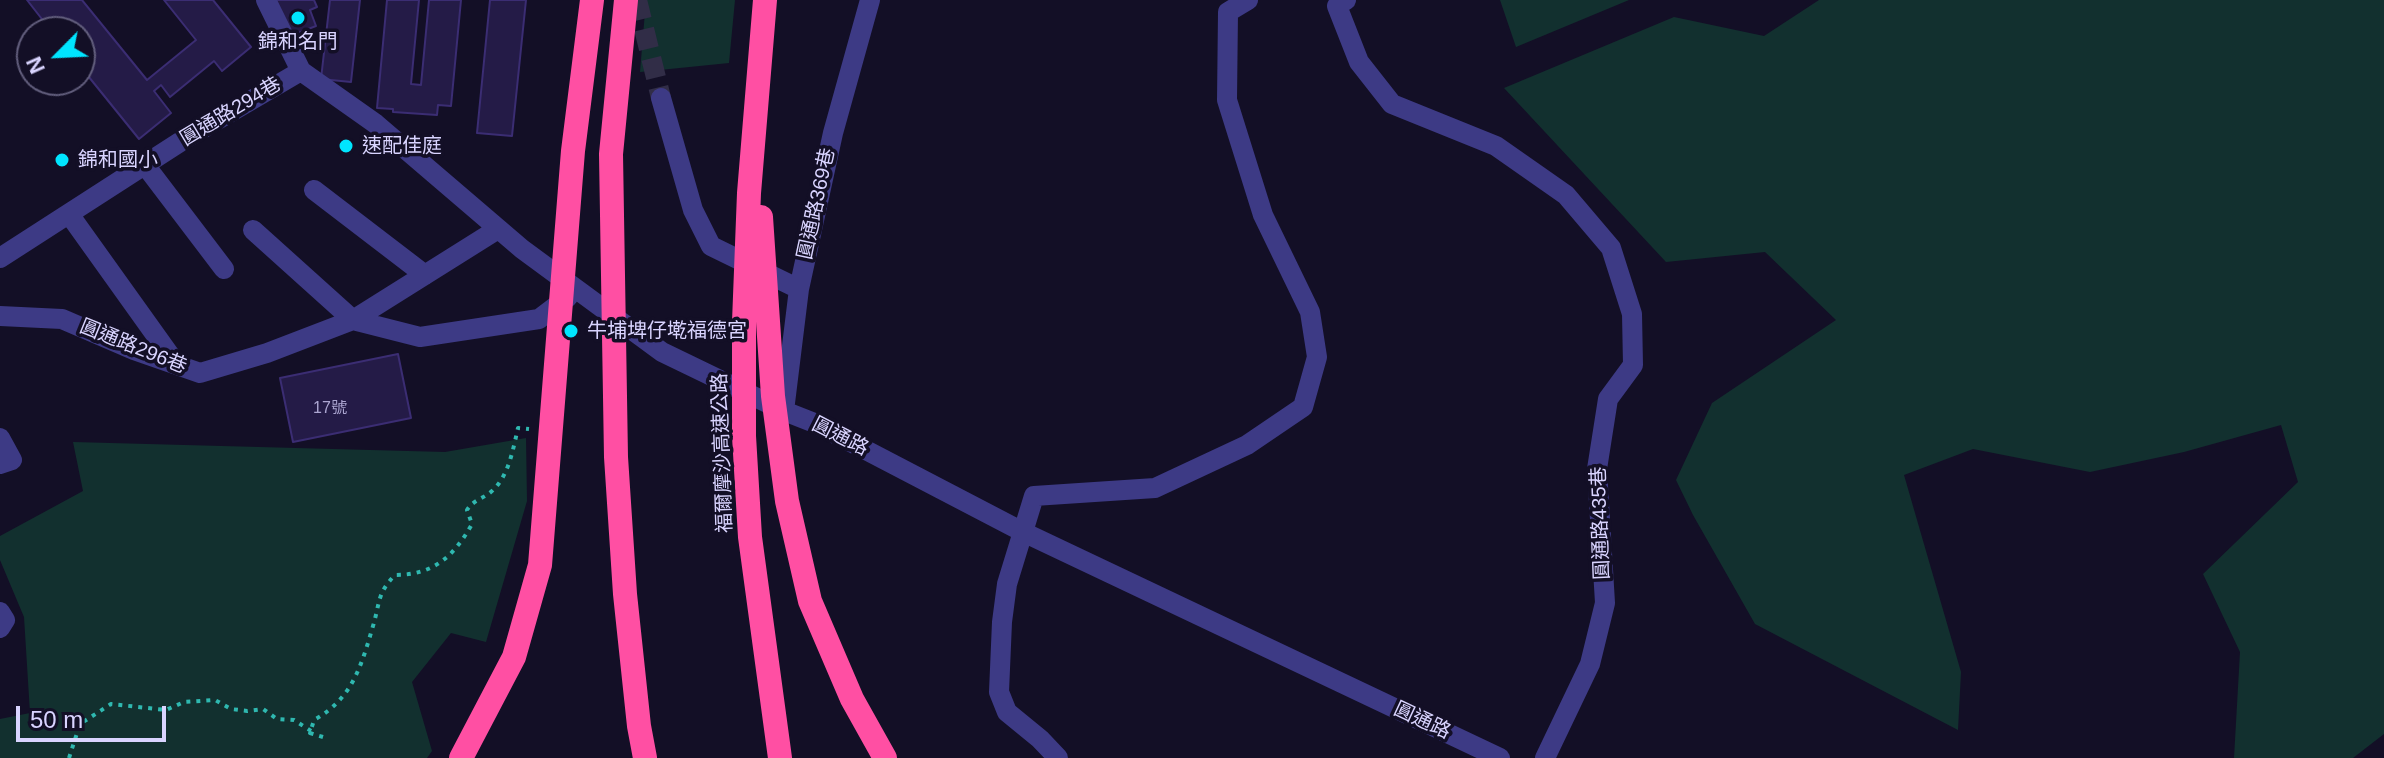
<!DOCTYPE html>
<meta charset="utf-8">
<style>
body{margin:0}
#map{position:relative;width:2384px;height:758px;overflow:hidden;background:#130f26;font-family:Arial,sans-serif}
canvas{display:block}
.north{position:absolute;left:16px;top:16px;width:80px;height:80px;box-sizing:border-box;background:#130f26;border:2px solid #625e7d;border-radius:50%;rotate:246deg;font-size:22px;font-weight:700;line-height:32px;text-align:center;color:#d9d4ff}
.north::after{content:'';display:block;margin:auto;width:28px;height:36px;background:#00e5ff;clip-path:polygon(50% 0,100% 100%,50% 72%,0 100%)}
.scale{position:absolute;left:16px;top:706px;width:150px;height:36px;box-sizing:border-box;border:4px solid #d9d4ff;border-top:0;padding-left:10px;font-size:24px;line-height:28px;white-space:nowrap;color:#d9d4ff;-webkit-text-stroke:6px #130f26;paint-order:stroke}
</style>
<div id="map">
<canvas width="2384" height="758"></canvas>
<div class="north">N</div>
<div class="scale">50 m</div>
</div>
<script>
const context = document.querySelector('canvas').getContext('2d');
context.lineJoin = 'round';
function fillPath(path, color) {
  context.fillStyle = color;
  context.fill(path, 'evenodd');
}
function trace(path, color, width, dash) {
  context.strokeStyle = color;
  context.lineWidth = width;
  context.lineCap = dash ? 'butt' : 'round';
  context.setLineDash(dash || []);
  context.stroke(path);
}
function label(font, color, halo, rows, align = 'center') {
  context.font = font + ' Arial,"Noto Sans TC",sans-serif';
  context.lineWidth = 7;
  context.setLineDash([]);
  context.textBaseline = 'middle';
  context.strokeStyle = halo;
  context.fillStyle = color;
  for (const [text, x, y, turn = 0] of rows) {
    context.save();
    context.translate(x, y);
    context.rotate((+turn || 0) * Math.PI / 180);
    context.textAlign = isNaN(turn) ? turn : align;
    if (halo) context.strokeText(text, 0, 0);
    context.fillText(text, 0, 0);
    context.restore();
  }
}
fillPath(new Path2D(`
 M646 0H735L729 63 640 72Z
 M1500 0H1629L1516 47Z
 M1819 0H2384V734L2353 758H2234L2240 652 2203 574 2298 482 2281 425 2184 452 2090 472 1973 449 1904 475 1961 672 1958 730 1755 624 1693 515 1676 480 1712 403 1836 320 1765 252 1666 262 1504 88 1674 17 1764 36Z
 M526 438 527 501 486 642 451 633 412 682 432 751 427 758H0V719L30 713 24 617 0 560V536L83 491 73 442 445 452Z`), '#12302f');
const building = new Path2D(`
 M27 0H82L147 80 196 40 164 0H213L251 47 222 71 214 61 170 97 161 85 154 91 171 113 139 139 80 66V32H52Z
 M276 0H314L317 7 310 10 316 26 290 36Z
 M330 0H360L351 82 321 79Z
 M387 0H419L411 84 421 85 429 0H461L451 106 438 105 437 115 393 112V109L377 108Z
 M490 0H526L512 136 477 133Z
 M398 354 411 418 293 442 280 378Z`);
fillPath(building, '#241b47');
trace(building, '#3b2d73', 2);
trace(new Path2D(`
 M637 0 661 98`), '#312d47', 20, [20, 10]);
trace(new Path2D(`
 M323 737 310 733 314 720C352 699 361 667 373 626 380 603 377 593 395 575 434 575 454 556 472 524L467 510C474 499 484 499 493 490 509 475 513 449 518 428L529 429
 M69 758 80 724 111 704 166 710 184 702 215 700 231 709 247 711 263 709 277 719 294 720 311 731`), '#2fb8b0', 4, [4, 6]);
trace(new Path2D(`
 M266 0 301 71 376 124 522 249 662 352 784 411 812 422 1023 532 1500 758
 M1346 0 1337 6 1359 62 1392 104 1496 146 1566 195 1611 248 1632 314 1633 365 1608 399 1597 469 1605 603 1590 664 1545 758
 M661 98 693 210 711 246 799 289
 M145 165 224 269
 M314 190 425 275
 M69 214 177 365
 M253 230 353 320 498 229
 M0 258 180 142 301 71
 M0 316 62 319 134 350 200 373 267 353 353 320 420 337 539 319 568 297
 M784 411 799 289 833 133 870 0
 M0 438 12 460 0 464
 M0 612 5 620 0 628
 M1058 758 1040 739 1007 712 999 692 1002 622 1007 584 1034 496 1155 488 1247 445 1303 407 1317 357 1310 312 1263 215 1227 100 1228 12 1248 0`), '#3d3a85', 20);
trace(new Path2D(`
 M626 0 611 154 616 457 625 594 639 726 645 758
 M765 0 749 193 744 322V436L750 537 780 758
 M761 217 773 396 787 501 810 601 852 699 885 758
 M461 758 514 657 540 565 573 151 592 0`), '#ff4fa3', 24);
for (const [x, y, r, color] of [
 [298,18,8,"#00e5ff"],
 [346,146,8,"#00e5ff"],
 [62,160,8,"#00e5ff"],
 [571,331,8,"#00e5ff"]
]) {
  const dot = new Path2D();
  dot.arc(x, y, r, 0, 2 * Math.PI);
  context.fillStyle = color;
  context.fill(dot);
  trace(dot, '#130f26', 3);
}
label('16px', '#aca6d1', null, [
 ["17號",330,409]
]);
label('20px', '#d9d4ff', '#130f26', [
 ["錦和名門",298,42,"center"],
 ["速配佳庭",362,146],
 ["錦和國小",78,160],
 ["牛埔埤仔墘福德宮",587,331]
], 'left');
label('20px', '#d9d4ff', '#130f26', [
 ["圓通路294巷",231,112,-31],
 ["圓通路369巷",817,204,-78],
 ["圓通路296巷",133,347,22],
 ["圓通路",840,437,27],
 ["福爾摩沙高速公路",723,453,-92],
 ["圓通路435巷",1601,523,-92],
 ["圓通路",1422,721,25]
]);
</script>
